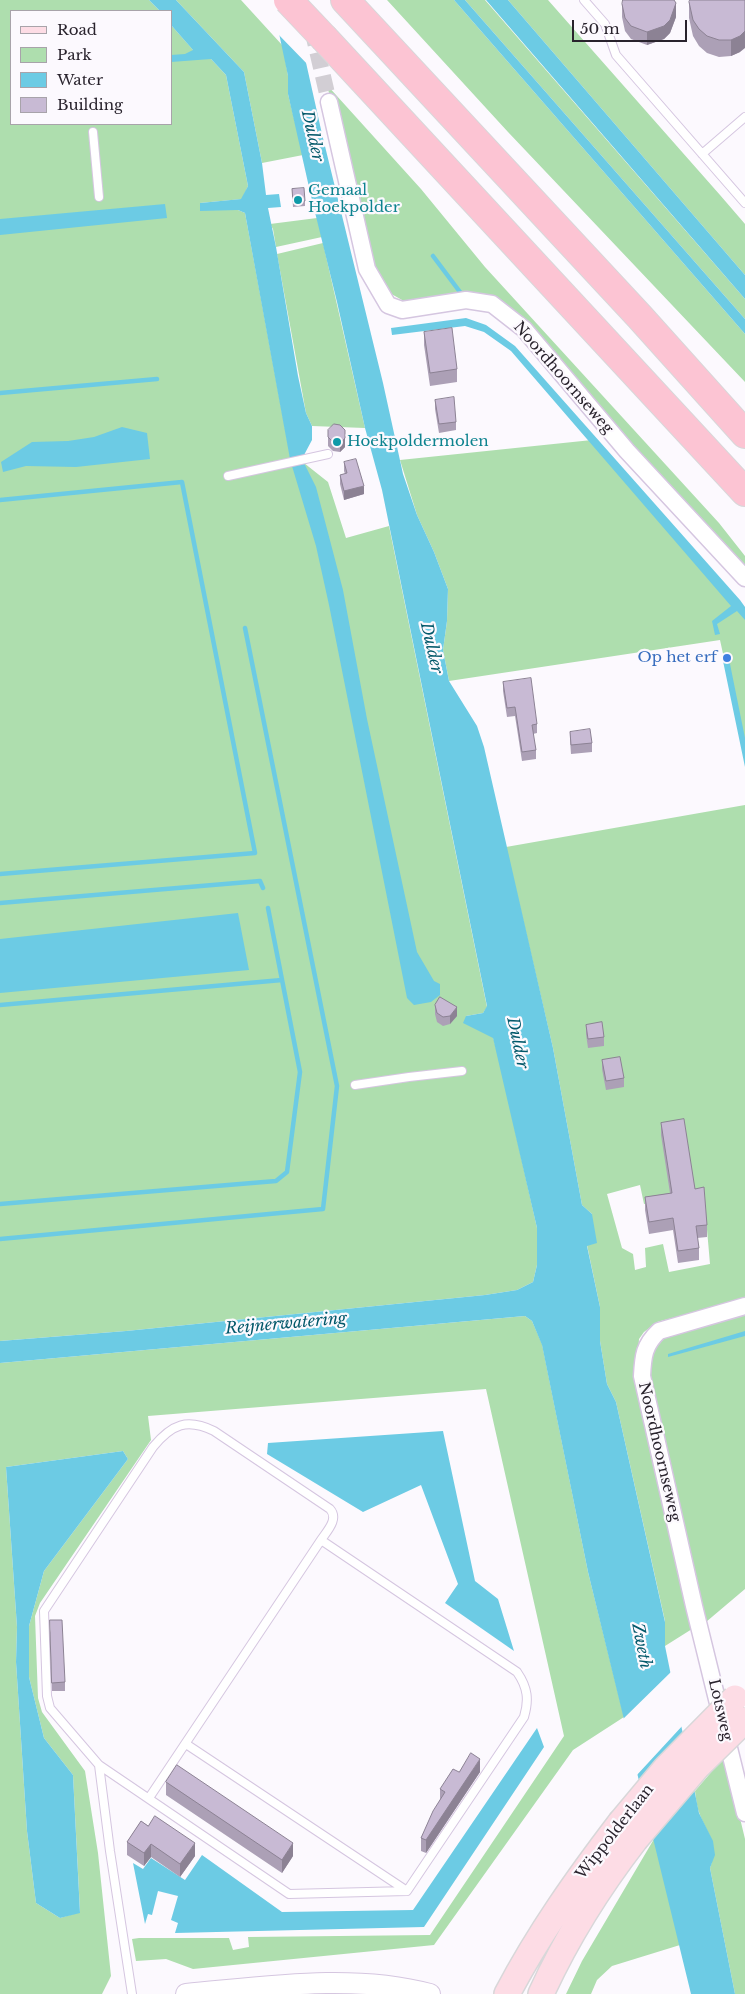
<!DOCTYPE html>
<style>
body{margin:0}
#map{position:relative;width:745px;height:1994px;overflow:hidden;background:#fcf9fe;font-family:"Libre Baskerville",serif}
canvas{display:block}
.legend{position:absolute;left:10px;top:10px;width:162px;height:115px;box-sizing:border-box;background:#fcf9fe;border:1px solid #a8a3aa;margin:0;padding:6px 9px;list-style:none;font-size:15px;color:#29232d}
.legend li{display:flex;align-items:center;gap:10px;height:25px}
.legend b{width:25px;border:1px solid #a8a3aa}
.scale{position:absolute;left:572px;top:20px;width:115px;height:22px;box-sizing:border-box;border:2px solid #29232d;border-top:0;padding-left:6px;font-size:15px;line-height:18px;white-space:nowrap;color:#29232d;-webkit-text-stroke:4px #fcf9fe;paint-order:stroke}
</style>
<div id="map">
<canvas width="745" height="1994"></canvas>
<ul class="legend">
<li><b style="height:6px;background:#fddce5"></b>Road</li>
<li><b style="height:14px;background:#aedeae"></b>Park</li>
<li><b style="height:14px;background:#6ccbe4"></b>Water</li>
<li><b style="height:14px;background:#c8bad4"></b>Building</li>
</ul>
<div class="scale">50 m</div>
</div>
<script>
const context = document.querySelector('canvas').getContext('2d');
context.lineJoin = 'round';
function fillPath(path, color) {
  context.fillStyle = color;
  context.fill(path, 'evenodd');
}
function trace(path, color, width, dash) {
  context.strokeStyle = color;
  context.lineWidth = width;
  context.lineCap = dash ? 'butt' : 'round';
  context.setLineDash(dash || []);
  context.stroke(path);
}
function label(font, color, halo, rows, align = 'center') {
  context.font = font + ' "Libre Baskerville",serif';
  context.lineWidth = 4.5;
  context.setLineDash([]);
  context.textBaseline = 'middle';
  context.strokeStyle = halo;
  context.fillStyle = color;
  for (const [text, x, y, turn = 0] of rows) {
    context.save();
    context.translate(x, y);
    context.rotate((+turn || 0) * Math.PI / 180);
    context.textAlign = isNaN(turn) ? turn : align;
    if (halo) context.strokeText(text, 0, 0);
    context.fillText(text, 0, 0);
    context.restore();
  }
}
fillPath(new Path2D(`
 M0 0H149L160 11H11V124H171V25L194 51 211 59 226 75 248 186 242 199 200 203V210H238L245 213 292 466 304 463 328 482 346 538 389 526 487 1007 483 1013 466 1016 493 1037 499 1059 537 1228V1265L533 1282 517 1290 485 1295 126 1331 0 1341Z
 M176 0H241L283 46 288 76V94L303 155 262 163 244 72Z
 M387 0H454L745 334V382L508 132Z
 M465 0H485L745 299V319Z
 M508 0H548L720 195 745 224V275Z
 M327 85 421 189 485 267 719 523 745 556V576L511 321 476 296 409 304 388 292 373 271Z
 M317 218 322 237 276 247 273 229 270 224Z
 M323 243 365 428 312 426 306 413 277 254Z
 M592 440 745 614V754L720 640 449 681 443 650 447 621 448 589 434 552 417 515 400 460Z
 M745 805V1299L657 1322 644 1332 639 1339 638 1356 692 1629 665 1646V1621L616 1402 607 1384 600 1341V1307L587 1245 592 1214 582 1205 553 1048 506 847ZM640 1185 644 1204 696 1195H704L710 1264 669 1272 663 1244 645 1248 646 1267 635 1270 633 1254 622 1248 607 1194Z
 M745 1313V1589L706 1622 648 1372C650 1357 653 1348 664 1337Z
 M525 1316 532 1321 542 1344 588 1572 624 1717 573 1750 434 1945 193 1969 166 1959 136 1961 132 1939 139 1938H229L233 1950 249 1947 248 1937 430 1935 564 1736 486 1389 148 1416 151 1440 40 1603 35 1616 38 1698 42 1712 85 1771 98 1853 111 1976 102 1994H0V1363ZM123 1451 128 1459 44 1571 29 1626V1677L44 1738 73 1775 80 1912 60 1918 36 1903 27 1831 16 1662 17 1627 6 1467Z
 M725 1756 745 1839V1994H735L710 1868C719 1844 709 1837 700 1815 697 1808 696 1799 695 1791Z
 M654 1839 680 1945 612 1966 597 1980 591 1994H566L582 1961Z`), '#aedeae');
fillPath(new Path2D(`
 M149 0H176L244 72 262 163 266 195 279 194 281 207 268 208 276 247 298 376 306 413 312 426V440L304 455 290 459 245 213 238 210 200 211V203L241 199 248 186 226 75 211 59 171 62V55L185 54 193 50 171 25V11H160Z
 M272 0H292L322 134 383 383 403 474 417 515 434 552 448 589 447 621 443 650 449 681 477 726 484 747 553 1048 582 1205 592 1214 597 1243 587 1246 600 1307V1341L607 1384 616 1402 665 1622V1646L699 1813 713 1841 715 1855 710 1868 735 1994H691L588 1572 542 1345 532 1321 525 1316 0 1363V1341L126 1331 485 1295 517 1290 533 1282 537 1265V1228L493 1038 463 1023 466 1016 483 1013 487 1006 382 490 365 428 337 302 311 196 288 94V76Z
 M454 0H465L745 319V334Z
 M486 0H508L745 275V299Z
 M165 204 167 218 0 235V219Z
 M466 318 486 325 515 346 740 600 745 607V620L737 611 717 624 720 634 715 635 712 621 731 606 511 351 484 332 465 326 392 335 391 328Z
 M122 427 147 433 150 459 76 467 26 466 3 472 1 462 32 442 68 441 94 437Z
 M304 463 316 487 343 590 367 719 417 952 434 981 440 984V995L431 1002 414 1005 407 998 329 605 316 546 292 466Z
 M729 659 745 738V767L723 661Z
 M238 913 249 970 0 993V939Z
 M745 1331V1336L668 1357V1354Z
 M443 1431 475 1581 498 1599 514 1651 445 1603 458 1584 421 1485 363 1512 267 1454 268 1443Z
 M123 1451 128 1459 44 1571 29 1626V1677L44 1738 73 1775 80 1913 60 1918 36 1903 27 1831 16 1662 17 1627 6 1467Z
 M537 1728 544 1747 424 1927 175 1933 178 1923 171 1920 178 1896 158 1891 152 1915 148 1914 145 1924 133 1863 143 1869 151 1858 185 1880 202 1855 282 1912 413 1910Z`), '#6ccbe4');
fillPath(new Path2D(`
 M270 0H295L311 68 277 33Z
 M673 1670 684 1724 636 1776 622 1720Z`), '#fcf9fe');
trace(new Path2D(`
 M433 256 460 292
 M0 393 157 379
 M0 500 182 482 255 853 0 874
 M0 903 260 881 263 888
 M0 1005 282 980
 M0 1204 276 1181 287 1172 300 1072 268 908
 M0 1239 323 1209 337 1086 245 628`), '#6ccbe4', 4.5);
trace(new Path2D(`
 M312 29 329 102`), '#d2ced4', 16, [16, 8]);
const service = new Path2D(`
 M584 0 605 24 616 55 745 203
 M93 132 99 197
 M702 154 745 117
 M228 476 328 454
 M355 1085 409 1077 462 1071
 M186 1744 407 1891
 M99 1765 110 1851 132 1994
 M149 1798 321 1540C327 1531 339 1519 330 1509L214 1431C187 1418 172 1424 153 1447L44 1611 47 1696 50 1708 99 1765 289 1894 407 1891 524 1717C529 1700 528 1688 517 1672L321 1540`);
const minor = new Path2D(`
 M329 102 367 269 388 305 402 310 466 300 492 304 524 329 627 451 745 578
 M745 1306 659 1331C644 1345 643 1356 642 1376L694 1606 745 1813`);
const tertiary = new Path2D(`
 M186 1994C264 1987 352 1973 430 1994`);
const primary = new Path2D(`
 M507 1994C539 1933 578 1878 620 1823
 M541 1994C566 1939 598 1888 635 1840`);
const motorway = new Path2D(`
 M345 0 639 316 745 434
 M325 39 745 492`);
trace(service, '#d5c6e0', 10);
trace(minor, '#d5c6e0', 19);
trace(tertiary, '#d5c6e0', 22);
trace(primary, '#d8d7d9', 28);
trace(motorway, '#d8d7d9', 30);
trace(service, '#fff', 8);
trace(minor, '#fff', 16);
trace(tertiary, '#fff', 20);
trace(primary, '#fddce5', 25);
trace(motorway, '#fcc4d3', 28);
const primaryBridge = new Path2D(`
 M620 1823 666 1768 735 1698
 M635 1840 698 1766 745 1720`);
const motorwayBridge = new Path2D(`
 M288 0 325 39`);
trace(primaryBridge, '#d8d7d9', 28, []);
trace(motorwayBridge, '#d8d7d9', 30, []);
trace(primaryBridge, '#fddce5', 25);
trace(motorwayBridge, '#fcc4d3', 28);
fillPath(new Path2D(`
 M745 0 740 52 731 56 719 57 707 53 699 46 693 36 689 18V2Z
 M622 4 676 17 670 33 664 39 647 45 631 39 625 31 622 17Z
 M292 189 305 201V206L293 207Z
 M424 332 457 369V382L430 386 424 345Z
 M435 400 456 422V430L439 433 435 409Z
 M328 430 345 447 340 452 333 451 328 446Z
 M344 462 364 494 344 500 340 484V475L345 474 344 471Z
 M503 682 537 724V733L533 734 536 750V759L522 761 515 716 507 717 503 691Z
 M570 732 592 743V752L571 754 570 740Z
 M435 1005 457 1016 450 1024 443 1026 437 1022 435 1014Z
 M586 1025 604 1037V1046L588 1048 586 1034Z
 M602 1060 624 1078V1087L606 1090 602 1069Z
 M661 1123 695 1189 707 1225V1237L697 1238 699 1248V1260L678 1263 673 1230 649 1234 645 1210V1197L670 1193 661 1135Z
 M50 1629 65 1682V1691H52Z
 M459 1772H480L426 1853 421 1851V1838L440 1800V1789Z
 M166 1782 293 1856 282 1873 166 1795Z
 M141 1821 195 1856 180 1877 151 1857 144 1866 127 1855V1842Z`), '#aca0b6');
fillPath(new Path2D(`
 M676 3V17L670 33 664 39 647 45V32Z
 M745 31V48L740 52 731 56V40Z
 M345 430V447L340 452V444Z
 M364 486V494L344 500V491Z
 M457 1007V1016L450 1024V1016Z
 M480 1759V1772L426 1853V1840Z
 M195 1843V1856L180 1877V1864Z
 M293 1843V1856L282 1873V1860Z
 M151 1844V1857L144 1866V1853Z`), '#8c8294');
const building = new Path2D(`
 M623 0H674L676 3 670 20 664 26 647 32 631 26 625 18 622 4Z
 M690 0H745V31L740 36 731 40H719L707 36 699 29 693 20 689 2Z
 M304 188 305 201 293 202 292 189Z
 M452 328 457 369 430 373 424 332Z
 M454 397 456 422 439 424 435 400Z
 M334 424 340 425 345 430V438L340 444 333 442 328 437V430Z
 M356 459 364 486 344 491 340 475 347 473 344 462Z
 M531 678 537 724 532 725 536 750 522 752 515 707 507 708 503 682Z
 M590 729 592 743 571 745 570 732Z
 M440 997 457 1007 450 1016 443 1017 437 1013 435 1005Z
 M602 1022 604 1037 588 1039 586 1025Z
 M620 1057 624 1078 606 1081 602 1060Z
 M684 1119 695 1189 704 1187 707 1225 696 1226 699 1248 678 1251 673 1218 649 1222 645 1197 672 1193 661 1123Z
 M50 1620H62L65 1682 52 1683Z
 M471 1753 480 1759 426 1840 421 1838 433 1811 445 1792 440 1789 453 1769 459 1772Z
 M177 1765 293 1843 282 1860 166 1782Z
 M155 1816 195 1843 180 1864 151 1844 144 1853 127 1842 141 1821 148 1826Z`);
fillPath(building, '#c8bad4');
trace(building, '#8c8294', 1);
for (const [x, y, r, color] of [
 [298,200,5,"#0f9aa8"],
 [337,442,5,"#0f9aa8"],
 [727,658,5,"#3f7fe0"]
]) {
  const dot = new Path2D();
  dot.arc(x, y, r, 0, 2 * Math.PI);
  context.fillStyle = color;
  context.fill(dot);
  trace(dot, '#fcf9fe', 2);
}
label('15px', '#0d838f', '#fcf9fe', [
 ["Gemaal",308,191],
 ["Hoekpolder",308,208],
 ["Hoekpoldermolen",347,442]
], 'left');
label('15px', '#29232d', '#fcf9fe', [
 ["Noordhoornseweg",563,378,49],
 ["Noordhoornseweg",659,1452,77],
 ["Lotsweg",720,1710,77],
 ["Wippolderlaan",615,1832,-52]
]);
label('15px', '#366cbe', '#fcf9fe', [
 ["Op het erf",717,658]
], 'right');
label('italic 16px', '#02586a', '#fcf9fe', [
 ["Dulder",312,136,77],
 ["Dulder",431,648,77],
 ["Dulder",517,1043,78],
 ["Reijnerwatering",286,1324,-5],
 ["Zweth",641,1646,79]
]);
</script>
